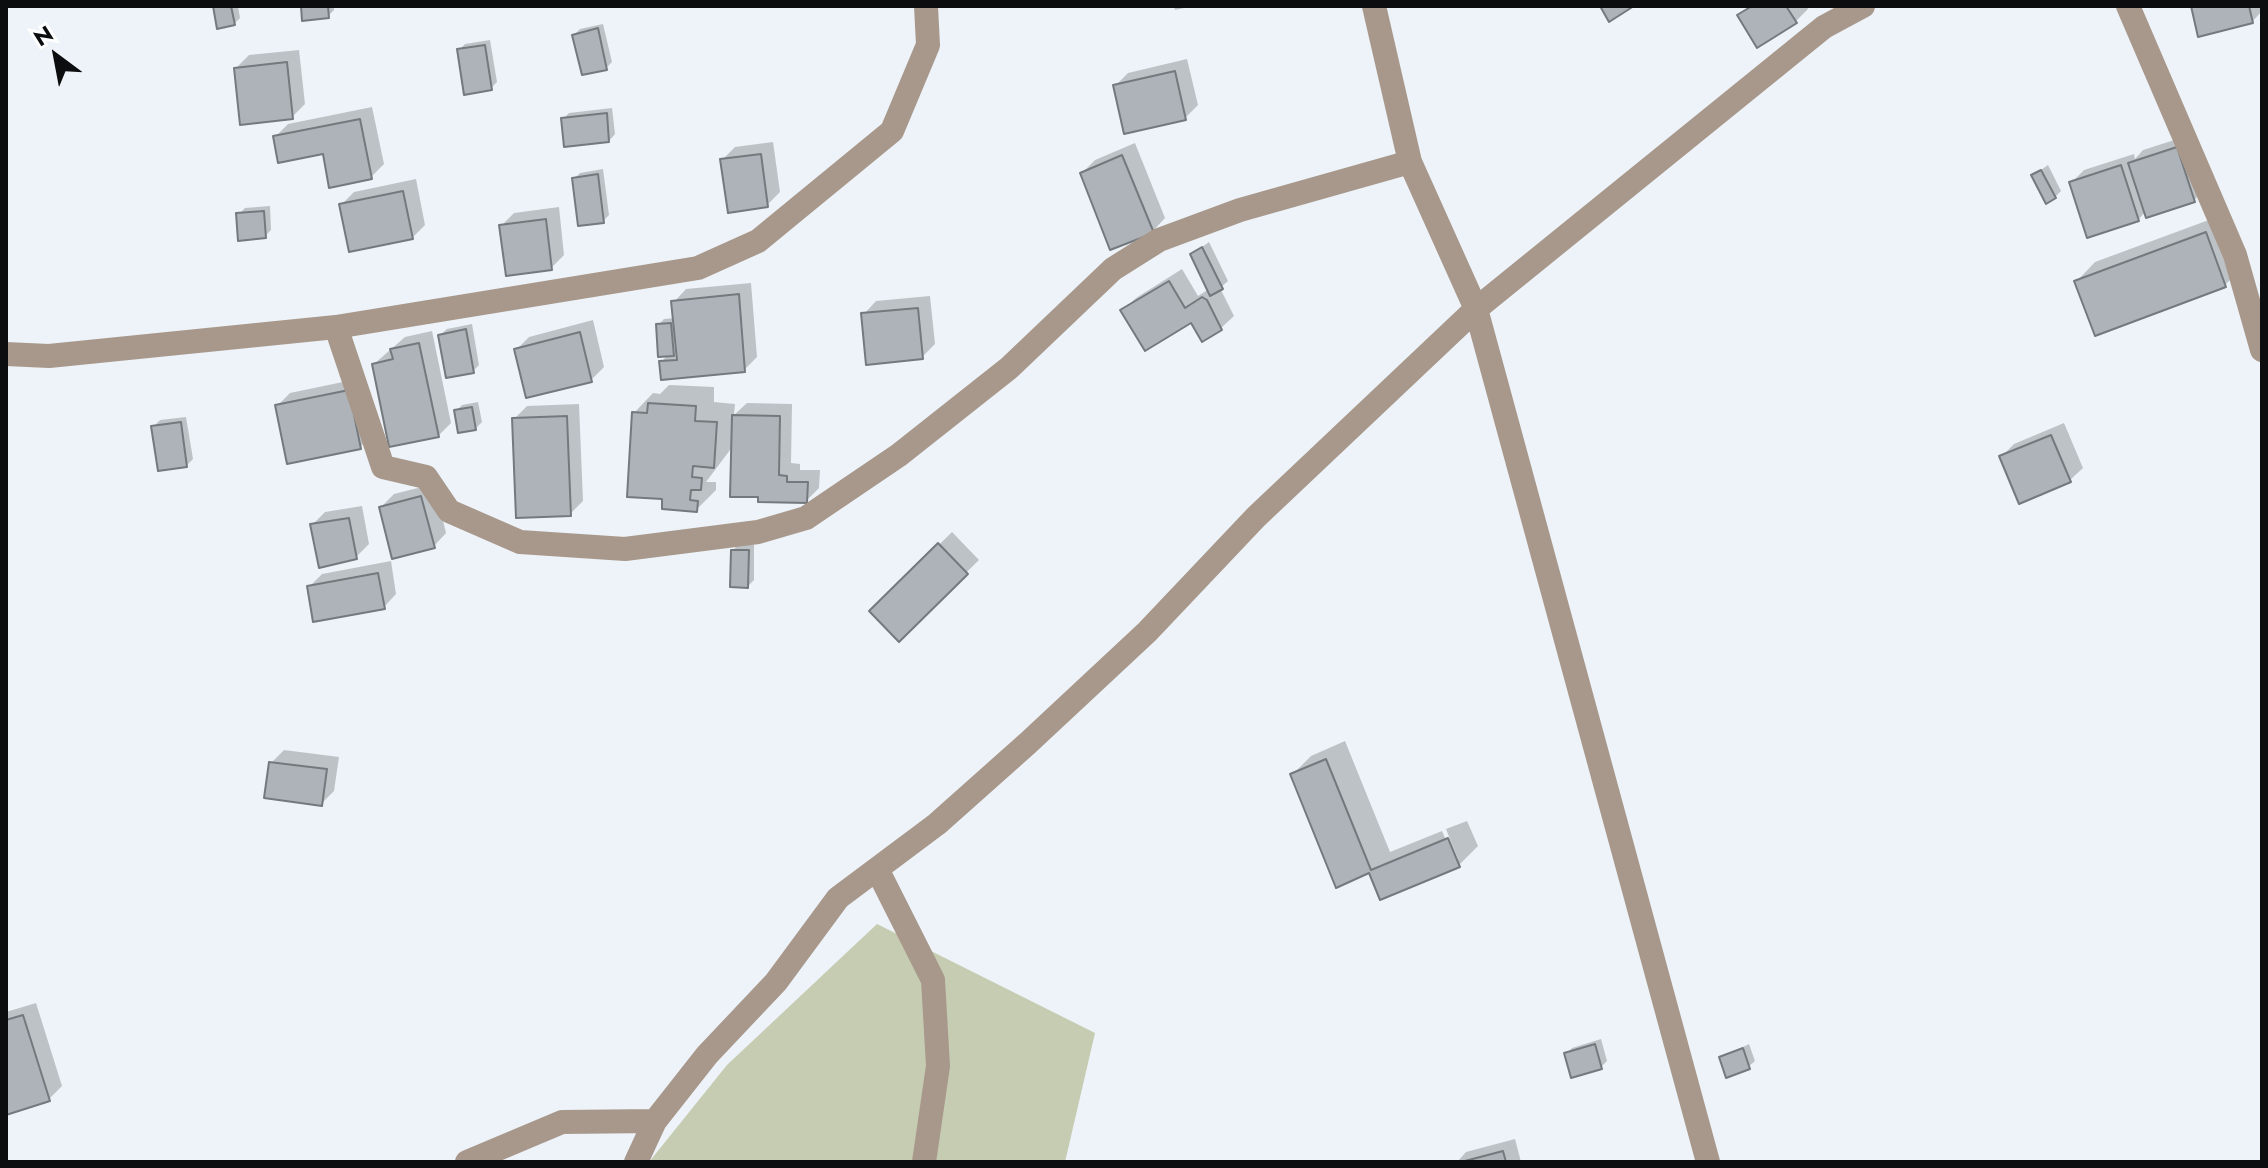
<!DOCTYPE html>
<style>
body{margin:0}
#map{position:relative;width:2268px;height:1168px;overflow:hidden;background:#edf3f8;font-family:Jost,sans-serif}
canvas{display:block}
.frame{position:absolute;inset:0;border:8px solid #0b0d0f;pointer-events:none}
.north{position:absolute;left:16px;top:16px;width:80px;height:80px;-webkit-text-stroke:6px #fff;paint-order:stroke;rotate:328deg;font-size:22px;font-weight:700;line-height:32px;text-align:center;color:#0b0d0f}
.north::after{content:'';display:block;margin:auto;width:28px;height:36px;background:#0b0d0f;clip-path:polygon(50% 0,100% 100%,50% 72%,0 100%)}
</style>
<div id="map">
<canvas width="2268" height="1168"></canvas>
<div class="frame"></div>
<div class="north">N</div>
</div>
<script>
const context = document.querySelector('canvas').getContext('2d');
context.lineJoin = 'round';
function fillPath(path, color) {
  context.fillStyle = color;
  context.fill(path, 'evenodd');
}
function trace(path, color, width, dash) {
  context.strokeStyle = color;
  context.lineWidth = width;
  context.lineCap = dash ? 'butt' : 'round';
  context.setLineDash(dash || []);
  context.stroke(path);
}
fillPath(new Path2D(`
 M877 924 1095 1033 1065 1162H649L727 1065Z`), '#c6ccb1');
fillPath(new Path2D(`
 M215 6H238L240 18 234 24Z
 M303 6H334V10L328 16Z
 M1174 6H1193L1175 10Z
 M1749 6H1807L1808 9 1796 21 1739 16Z
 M2193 6H2262V11L2252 22Z
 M603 24 612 62 606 68 574 35 580 29Z
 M490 40 497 82 491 88 459 50 465 44Z
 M299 50 305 104 292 117 236 68 249 55Z
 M1187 59 1198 105 1185 118 1115 86 1128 73Z
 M372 107 384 164 371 177 325 152 275 137 288 124Z
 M612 108 615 134 609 141 563 119 569 113Z
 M2190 135 2207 187 2194 200 2146 211 2138 220 2071 183 2084 170 2134 154 2135 159 2143 150Z
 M773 142 780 192 767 205 722 160 735 147Z
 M1135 143 1165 218 1153 231 1082 173 1095 160Z
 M2048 165 2061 191 2055 197 2034 175Z
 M603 169 609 215 603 221 574 179 580 173Z
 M416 179 425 225 412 238 341 205 354 192Z
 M270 206 271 230 265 236 239 214 245 208Z
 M559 207 564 255 551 268 501 226 514 213Z
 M2225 214 2244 266 2225 285 2076 282 2095 262Z
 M1209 242 1228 281 1220 288 1234 316 1221 328 1203 339 1192 320 1123 310 1136 298 1182 269 1198 296 1209 289 1192 254Z
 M751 283 757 357 744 370 661 362 669 354 658 325 664 319 675 318 674 302 686 289Z
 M930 296 935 344 922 357 864 314 876 301Z
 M593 320 604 367 591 380 516 350 529 337Z
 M472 324 479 365 473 371 440 335 447 329Z
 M432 331 451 423 438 436 374 364 405 337Z
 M362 378 373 434 360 447 277 406 290 393Z
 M669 385 714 387V402L735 404 734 415 747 403 792 404 791 463 800 464V470H820L819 488 806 501 733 446 706 482H716V490L696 510 664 498 634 413 653 393 660 394Z
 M478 402 482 422 476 428 456 411 462 405Z
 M579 404 583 501 570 514 514 419 527 406Z
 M186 417 193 459 187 465 154 426 160 420Z
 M2064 423 2083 468 2070 480 2001 457 2014 444Z
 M434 484 446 533 434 546 381 507 394 494Z
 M362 506 369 544 356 557 312 525 325 512Z
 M952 532 979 560 899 639 872 611Z
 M739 544 754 545V580L748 586 733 550Z
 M391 561 396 594 384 607 309 587 322 574Z
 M1345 741 1390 852 1442 831 1454 859H1458L1446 829 1467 821 1478 846 1458 866 1370 871 1292 775 1311 756Z
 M284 750 339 757 334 791 321 804 271 763Z
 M36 1003 62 1086 49 1099 6 1113V1012Z
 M1601 1039 1607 1061 1601 1067 1566 1054 1572 1048Z
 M1749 1044 1755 1061 1748 1067 1721 1058Z
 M1515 1139 1521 1162H1457L1466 1152Z`), '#0003');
const building = new Path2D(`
 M213 6H231L235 25 217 29Z
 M301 6H328L329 18 302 21Z
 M1600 6H1634L1609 22Z
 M1752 6H1786L1797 23 1757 48 1737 15Z
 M2191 6H2249L2253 23 2198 37Z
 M598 28 607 70 582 75 572 35Z
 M485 45 492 90 464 95 457 49Z
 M287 62 293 119 240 125 234 68Z
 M1175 71 1186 120 1124 134 1113 85Z
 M607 113 609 142 564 147 561 118Z
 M360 119 372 179 329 188 323 154 278 163 273 136Z
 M2177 147 2195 202 2146 218 2128 163Z
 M761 154 768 207 728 213 720 159Z
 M1122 155 1154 233 1110 250 1080 173Z
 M2121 165 2139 221 2087 238 2069 182Z
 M2041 170 2056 198 2046 204 2031 175Z
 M598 174 604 223 578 226 572 178Z
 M403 191 413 239 349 252 339 204Z
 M264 211 266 238 238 241 236 213Z
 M546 219 552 270 506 276 499 225Z
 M2206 232 2226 287 2095 336 2074 281Z
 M1202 247 1223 289 1210 296 1190 254Z
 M1169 281 1185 308 1202 297 1207 300 1222 330 1202 342 1191 323 1145 351 1120 310Z
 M739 294 745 372 661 380 659 361 677 360 671 301Z
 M918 308 923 359 866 365 861 313Z
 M671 323 674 356 658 357 656 324Z
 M466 329 474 373 446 378 438 335Z
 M580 332 592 382 526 398 514 349Z
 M419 343 439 437 389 447 372 364 393 359 390 349Z
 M349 390 361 449 287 464 275 405Z
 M648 403 696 406 695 421 717 422 714 468 693 466 692 477 702 478 701 490H691L690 500 698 501 697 512 662 509V499L627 497 632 412 647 413Z
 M472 407 476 430 458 433 454 410Z
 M732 415 780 416 779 475 787 476V482H808L807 503 758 502V497H730Z
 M567 416 571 516 516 518 512 418Z
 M181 422 187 467 158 471 151 426Z
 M2051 435 2071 482 2019 504 1999 456Z
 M421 496 435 548 392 559 379 507Z
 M349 518 357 559 319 568 310 524Z
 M938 543 968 574 899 642 869 611Z
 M731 550H749L748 588 730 587Z
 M378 573 385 609 313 622 307 586Z
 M1326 759 1371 870 1448 838 1460 867 1380 900 1369 873 1336 888 1290 774Z
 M269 762 327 769 322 806 264 798Z
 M23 1015 50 1101 6 1115V1020Z
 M1595 1044 1602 1069 1571 1078 1564 1053Z
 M1743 1048 1750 1069 1726 1078 1719 1057Z
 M1503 1151 1506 1162H1461Z`);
fillPath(building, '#adb3b8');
trace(building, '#73797d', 2);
trace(new Path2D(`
 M1374 6 1410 162 1476 309 1708 1162
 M2128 6 2235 255 2262 350
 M336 327 383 467 426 477 449 511 520 542 625 549 758 532 806 518 899 455 1009 368 1113 269 1159 240 1240 210 1410 162
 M6 354 49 356 336 327 698 268 758 241 892 131 928 45 926 6
 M877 869 933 980 938 1066 924 1162
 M467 1162 562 1122 655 1121
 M636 1162 655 1121 707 1055 776 982 838 898 937 824 1028 743 1147 632 1256 517 1476 309 1824 27 1863 6`), '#a8988c', 24);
</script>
